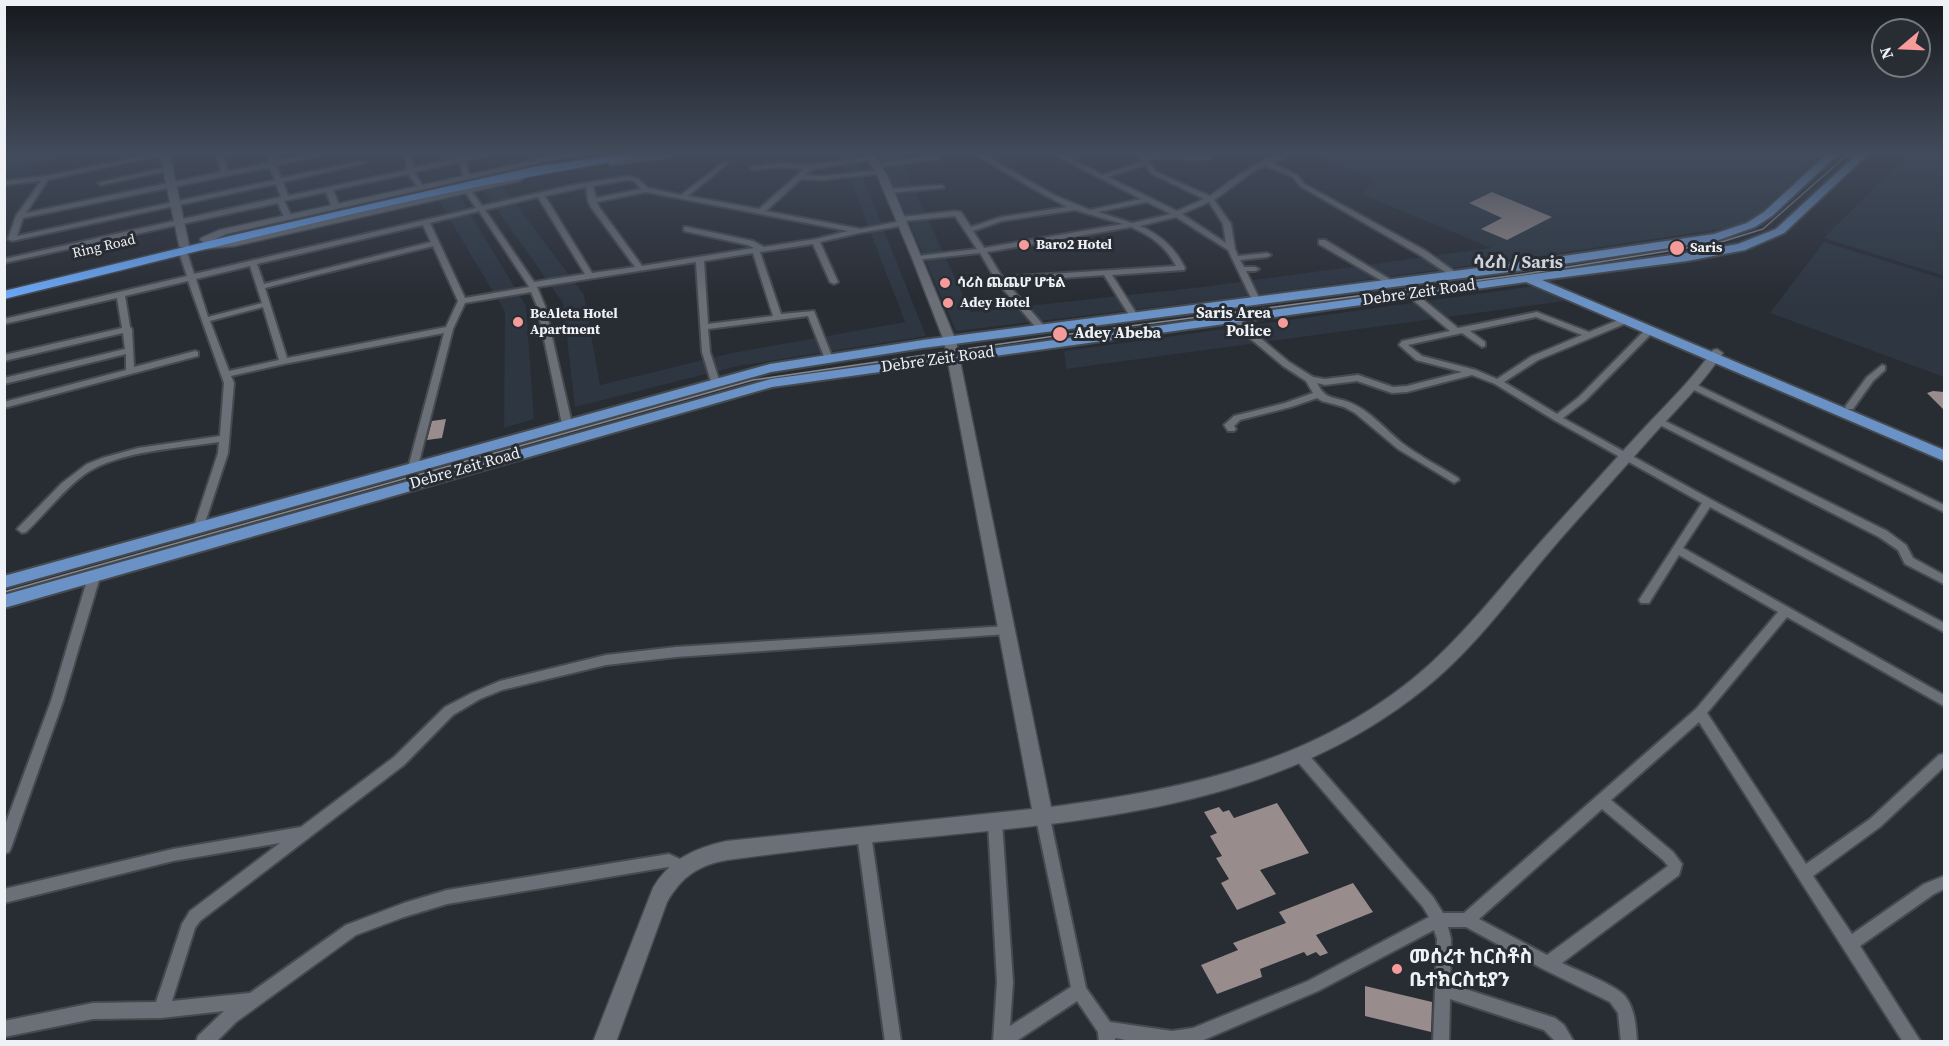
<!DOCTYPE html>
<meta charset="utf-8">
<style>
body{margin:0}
#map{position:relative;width:1949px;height:1046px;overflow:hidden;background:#282c33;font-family:"Source Serif 4",serif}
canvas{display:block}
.frame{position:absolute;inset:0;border:6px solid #eef1f5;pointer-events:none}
.north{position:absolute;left:1871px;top:18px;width:60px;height:60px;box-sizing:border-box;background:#282c33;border:2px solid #777b81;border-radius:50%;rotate:251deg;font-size:16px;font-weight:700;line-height:24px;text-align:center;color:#eef1f5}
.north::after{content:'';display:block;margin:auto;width:21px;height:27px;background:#f59b9a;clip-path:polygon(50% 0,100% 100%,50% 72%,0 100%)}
</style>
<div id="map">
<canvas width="1949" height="1046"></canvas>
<div class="frame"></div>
<div class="north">N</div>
</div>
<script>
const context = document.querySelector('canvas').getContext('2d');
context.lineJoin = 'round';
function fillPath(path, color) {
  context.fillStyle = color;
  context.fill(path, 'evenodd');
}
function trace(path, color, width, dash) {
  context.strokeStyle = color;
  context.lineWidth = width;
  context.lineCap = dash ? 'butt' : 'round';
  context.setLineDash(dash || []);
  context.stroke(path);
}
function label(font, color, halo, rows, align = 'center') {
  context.font = font + ' "Source Serif 4","Noto Sans Ethiopic",serif';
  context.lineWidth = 6;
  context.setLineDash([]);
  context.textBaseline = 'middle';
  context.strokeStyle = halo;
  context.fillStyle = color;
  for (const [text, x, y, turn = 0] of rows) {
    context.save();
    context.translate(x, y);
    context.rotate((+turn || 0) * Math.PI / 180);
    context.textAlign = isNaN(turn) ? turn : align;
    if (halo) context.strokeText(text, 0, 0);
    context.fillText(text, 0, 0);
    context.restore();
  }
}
fillPath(new Path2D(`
 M841 155H854L926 336 738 366 575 407 563 303 482 188 500 183 584 295 600 385 732 353 905 322Z
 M880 155H898L971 312 1203 287 1491 248 1362 194 1374 180 1313 155H1820L1747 225 1519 259 1207 301 956 331Z
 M1907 155H1944V276L1824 238Z
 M459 195 526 306 534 419 504 428 505 312 438 199Z
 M1824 242 1944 279V377L1770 313Z
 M1535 286 1565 301 1066 369 1064 351Z`), '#2d3641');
fillPath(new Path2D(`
 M4 155H61L49 161 5 171Z`), '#233956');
fillPath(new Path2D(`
 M1492 192 1552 217 1507 240 1481 229 1502 218 1469 203Z
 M1933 391 1944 392V410L1927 393Z
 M446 419 442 438 427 440 432 421Z
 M1277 803 1309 853 1260 870 1276 894 1237 910 1221 883 1229 879 1216 858 1222 856 1210 836 1217 833 1204 812 1219 807 1223 812 1229 810 1234 818Z
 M1353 883 1373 912 1316 935 1328 953 1320 956 1316 952 1307 956 1304 952 1260 969 1262 977 1217 994 1201 965 1238 950 1233 943 1286 923 1279 912Z
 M1365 986 1432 1002 1431 1032 1365 1016Z`), '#988d8c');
const street = new Path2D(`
 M148 155H160L48 180 26 213 221 172 217 155H223L228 171 269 163 266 155H272L275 161 307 155H319L276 165 281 178 362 161 365 163 283 182 288 196 407 170 406 155H412L413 168 459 158V155H465L466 157 486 155 466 161 469 177 466 179 463 177 460 162 414 172 424 188 421 190 419 189 408 174 333 190 340 207 336 209 332 207 326 192 284 201 292 217 288 219 284 217 278 203 4 263V259L281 197 276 184 12 241 8 239 16 216 41 181 4 185V181L46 176ZM270 167 275 180 17 236 23 218Z
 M977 155H984L1056 196 1090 210 1141 199 1055 155H1063L1103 175 1142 162 1137 155 1210 156V158L1208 159 1188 160 1174 157 1146 159 1156 172 1210 196C1231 181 1261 155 1288 155L1272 163 1297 175 1304 184 1426 251 1458 274 1457 276H1451L1420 255 1300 186 1293 177 1266 166 1257 169 1214 200 1231 224 1235 249 1238 256 1267 253 1271 255 1267 257 1240 260 1244 267H1255L1259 269 1255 271H1246L1261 302 1260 304H1257L1253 302 1228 250 1176 217 1140 226C1161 235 1175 248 1185 268L1184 270 1112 275 1138 316 1137 318H1131L1104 275 1006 282 1045 327V331H1039L997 282 980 253 915 260 914 258 918 256 977 249 955 216 903 221 907 223 906 225 859 233 820 242 838 282 834 284 830 282 813 244 760 252 781 314 814 311 833 359 832 361H826L825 359 808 316 708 329 710 352 720 383 718 385H712L702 352 696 262 537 287 545 306 572 424 570 426H564L562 424 537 306 531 292 465 303 453 329 417 470 413 471 408 468 444 333 284 364 231 376 234 383 228 453 202 532 198 533 193 529 218 453 219 442C180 448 118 451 85 474 63 490 46 513 26 532L22 533 17 529 62 483 87 464 102 458 138 448 220 436 224 383 188 281 125 296 130 327 132 329 134 367 195 351 198 352V356L4 408V402L126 370V354L4 384V378L125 349 123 333 4 361V355L122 328 117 298 4 324V319L187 276 179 252 180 250 187 252 194 274 476 208 464 190 468 188 470 189 482 206 568 186 628 176 638 179 648 188 681 195 724 162 727 164 726 165 688 196 759 209 804 169 778 167 753 170 750 168 751 167 778 163 810 165 863 158 865 159V161L812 169 805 175 821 176 873 171 875 172V174L821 180 801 179 766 211 861 229 901 221 897 219 901 217 955 211 961 212 971 227 1001 217 1067 207 1030 187ZM1145 165 1152 174 1204 199 1177 211 1108 177ZM628 180 634 181 641 189 596 198 593 186ZM586 187 588 201 591 207 635 267 592 273 545 196ZM646 192 848 231 816 239 764 247 753 241 687 227H684V231L748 245 754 248 642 266 599 207 597 202ZM538 197 585 274 534 282 485 210ZM1147 202 1171 214 1132 223 1098 212ZM1209 202 1223 224 1226 243 1182 214ZM1075 210 1123 224 984 248 973 231 1002 221ZM479 211 528 285 529 287 465 298 430 223ZM423 225 431 242 264 284 257 264ZM1131 227C1151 236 1166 246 1176 266L1002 277 987 252ZM433 246 458 301 446 327 287 358 265 288ZM753 253 773 316 708 324 704 261ZM250 266 262 303 208 317 196 279ZM263 307 279 360 229 371 210 321Z
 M937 156 939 157V159L885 166 882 164 885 162Z
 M168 167 170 168V170L101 185 98 183Z
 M941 185 944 187 943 188 889 193 885 191 889 189Z
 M1319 240H1325L1396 283 1395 285H1389L1319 244Z
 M1408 292H1414L1458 328 1537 312 1589 332 1623 318H1629V322L1538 360 1504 382 1557 414 1579 397 1647 328H1653V332L1585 401 1563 418 1712 500 1944 623V632L1710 507 1683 548 1944 695V706L1787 617 1707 713 1806 864 1870 819 1939 755 1944 754V767L1880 827 1813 876 1852 934 1924 884 1944 876V889L1934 894 1860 946 1921 1042H1903L1699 722 1611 800 1673 852 1682 864 1679 875 1562 963C1576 970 1616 985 1625 996 1635 1009 1636 1026 1637 1042H1621L1618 1013 1610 1002 1543 969 1466 927H1448L1451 939 1450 984 1555 1018 1564 1025 1574 1042H1556L1544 1030 1450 999 1449 1042H1433L1437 939 1434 930 1318 991 1199 1042H1136L1115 1038V1042H1099L1098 1032 1077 1001 1015 1042H993L997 982 988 822 990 818 995 816 1000 818 1002 822 1013 982 1010 1026 1071 987 1036 818 1038 814 1043 812 1048 814 1050 818 1086 988 1110 1022 1172 1031 1193 1028 1308 981 1429 917 1423 907 1297 761 1296 757 1297 753 1302 752 1307 753 1433 897 1443 913H1464L1696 709 1778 612 1679 555 1649 603H1641L1639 600 1641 597 1702 503 1554 420 1495 384 1472 375 1407 392 1392 393 1357 381 1325 385 1317 383C1326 401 1334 396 1351 403 1370 411 1386 430 1402 443 1419 456 1439 466 1458 478L1459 480 1454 483 1398 449 1355 413 1344 407 1322 401 1317 398 1291 407 1240 420 1234 426 1236 429 1234 431H1228L1224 425 1234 416 1285 403 1313 393 1306 381 1283 366 1228 320V316H1234L1289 362 1313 377 1325 379 1358 375 1393 387 1407 386 1462 372 1416 360 1399 345 1402 341 1450 331 1408 296ZM1536 317 1582 335 1532 356 1497 379 1476 370 1422 356 1408 345 1462 333 1482 347 1485 346V342L1470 331ZM1602 809 1663 860 1668 866 1547 955 1479 919Z
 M1882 365 1885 366V370L1873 381 1853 409H1847L1845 407 1867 377Z
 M1691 382 1944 505V512L1688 387 1686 385 1688 383Z
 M1659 418 1887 531 1906 545 1913 558 1944 575V584L1905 564 1898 550 1879 537 1656 423 1654 421Z
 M94 573 98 574 100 577 63 701 11 848 9 852 4 854V828L51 701 88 577 90 574Z
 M1007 626 1011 627 1013 630 1011 633 1007 634 676 657 606 665 502 690 480 699 453 715 404 765 200 921 195 928 172 1001 250 993 346 925 404 903 447 890 669 854 686 862 688 867 686 872 681 873 668 867 447 904 404 917 356 935 236 1022 216 1042H196L198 1036 224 1011 161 1018 93 1019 4 1037V1021L93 1003 156 1002 182 924 190 911 280 843 173 861 4 903V889L173 849 301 827 394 757 445 707 472 693 500 681 606 655 676 647Z
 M864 828 869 830 871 834 901 1042H885L857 834 859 830Z`);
const secondary = new Path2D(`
 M160 155H170L189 245 188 247H180L179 245Z
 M558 155H575L226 234 208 243 235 240 523 176 525 178 520 181 235 246 206 249 201 246 205 243 200 240 201 238 219 230Z
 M647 155H674L669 158 611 165 606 162 611 159Z
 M865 155H875L888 177 956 341 1051 807C1191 788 1322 761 1430 664 1476 622 1513 571 1555 526 1586 492 1616 458 1647 425 1670 401 1693 378 1713 350L1717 349 1723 353C1703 383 1678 408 1654 434 1624 468 1593 502 1563 536 1518 587 1478 646 1424 689 1281 804 1103 820 927 837 861 843 794 851 727 860 699 865 682 876 667 902L616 1042H593L653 888C670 859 695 848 727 841L1032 809 944 341 912 258 878 177Z`);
const primary = new Path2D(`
 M1826 155H1837L1772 216 1755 227 1716 241 1516 271 923 348 771 372 4 588V576L770 364 923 340 1516 263 1714 234 1747 223 1764 212Z
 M1856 155H1867L1784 233 1745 250 1687 261 1542 280 1944 450V461L1526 282 772 387 4 608V595L771 379 1687 253 1738 244 1776 229Z`);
const highway = new Path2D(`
 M616 155H643L637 158C424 191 214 248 4 299V291L234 235 533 167Z`);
trace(street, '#454a4f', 4);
trace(secondary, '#454a4f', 3);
trace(primary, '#454a4f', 4);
trace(highway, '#454a4f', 3);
fillPath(street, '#6b7078');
fillPath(secondary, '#6b7078');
fillPath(primary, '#6b92c6');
fillPath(highway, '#6ba9fa');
trace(new Path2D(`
 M4 592 753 380 1062 335 1524 274 1718 243 1763 229 1847 155`), '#84878d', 1.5);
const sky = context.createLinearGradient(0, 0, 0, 301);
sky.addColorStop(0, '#16181c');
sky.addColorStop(0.51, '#424b5b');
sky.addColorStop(1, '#424b5b00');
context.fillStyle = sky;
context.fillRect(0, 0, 1949, 301);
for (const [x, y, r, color] of [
 [1024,245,6,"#f59b9a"],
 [1677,248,8,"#f59b9a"],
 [945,283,6,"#f59b9a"],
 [948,303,6,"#f59b9a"],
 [518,322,6,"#f59b9a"],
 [1283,323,6,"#f59b9a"],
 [1060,334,8,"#f59b9a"],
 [1397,969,6,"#f59b9a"]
]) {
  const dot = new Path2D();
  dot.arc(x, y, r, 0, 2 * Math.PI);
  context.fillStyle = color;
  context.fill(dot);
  trace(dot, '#282c33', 2);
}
label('bold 14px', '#eef1f5', '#282c33', [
 ["Baro2 Hotel",1036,245],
 ["Saris",1690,248],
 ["ሳሪስ ጨጨሆ ሆቴል",957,283],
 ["Adey Hotel",960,303],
 ["BeAleta Hotel",530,314],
 ["Apartment",530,330]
], 'left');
label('14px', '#eef1f5', '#282c33', [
 ["Ring Road",104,247,-13]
]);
label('16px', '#eef1f5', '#282c33', [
 ["Debre Zeit Road",1419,293,-8],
 ["Debre Zeit Road",938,360,-8],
 ["Debre Zeit Road",465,469,-16]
]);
label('bold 16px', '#eef1f5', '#282c33', [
 ["Saris Area",1271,314],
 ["Police",1271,332],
 ["Adey Abeba",1074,334,"left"]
], 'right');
label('bold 18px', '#cdd3dc', '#282c33', [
 ["ሳሪስ / Saris",1518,263]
]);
label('bold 20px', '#eef1f5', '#282c33', [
 ["መሰረተ ከርስቶስ",1409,958],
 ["ቤተክርስቲያን",1409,981]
], 'left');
</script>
